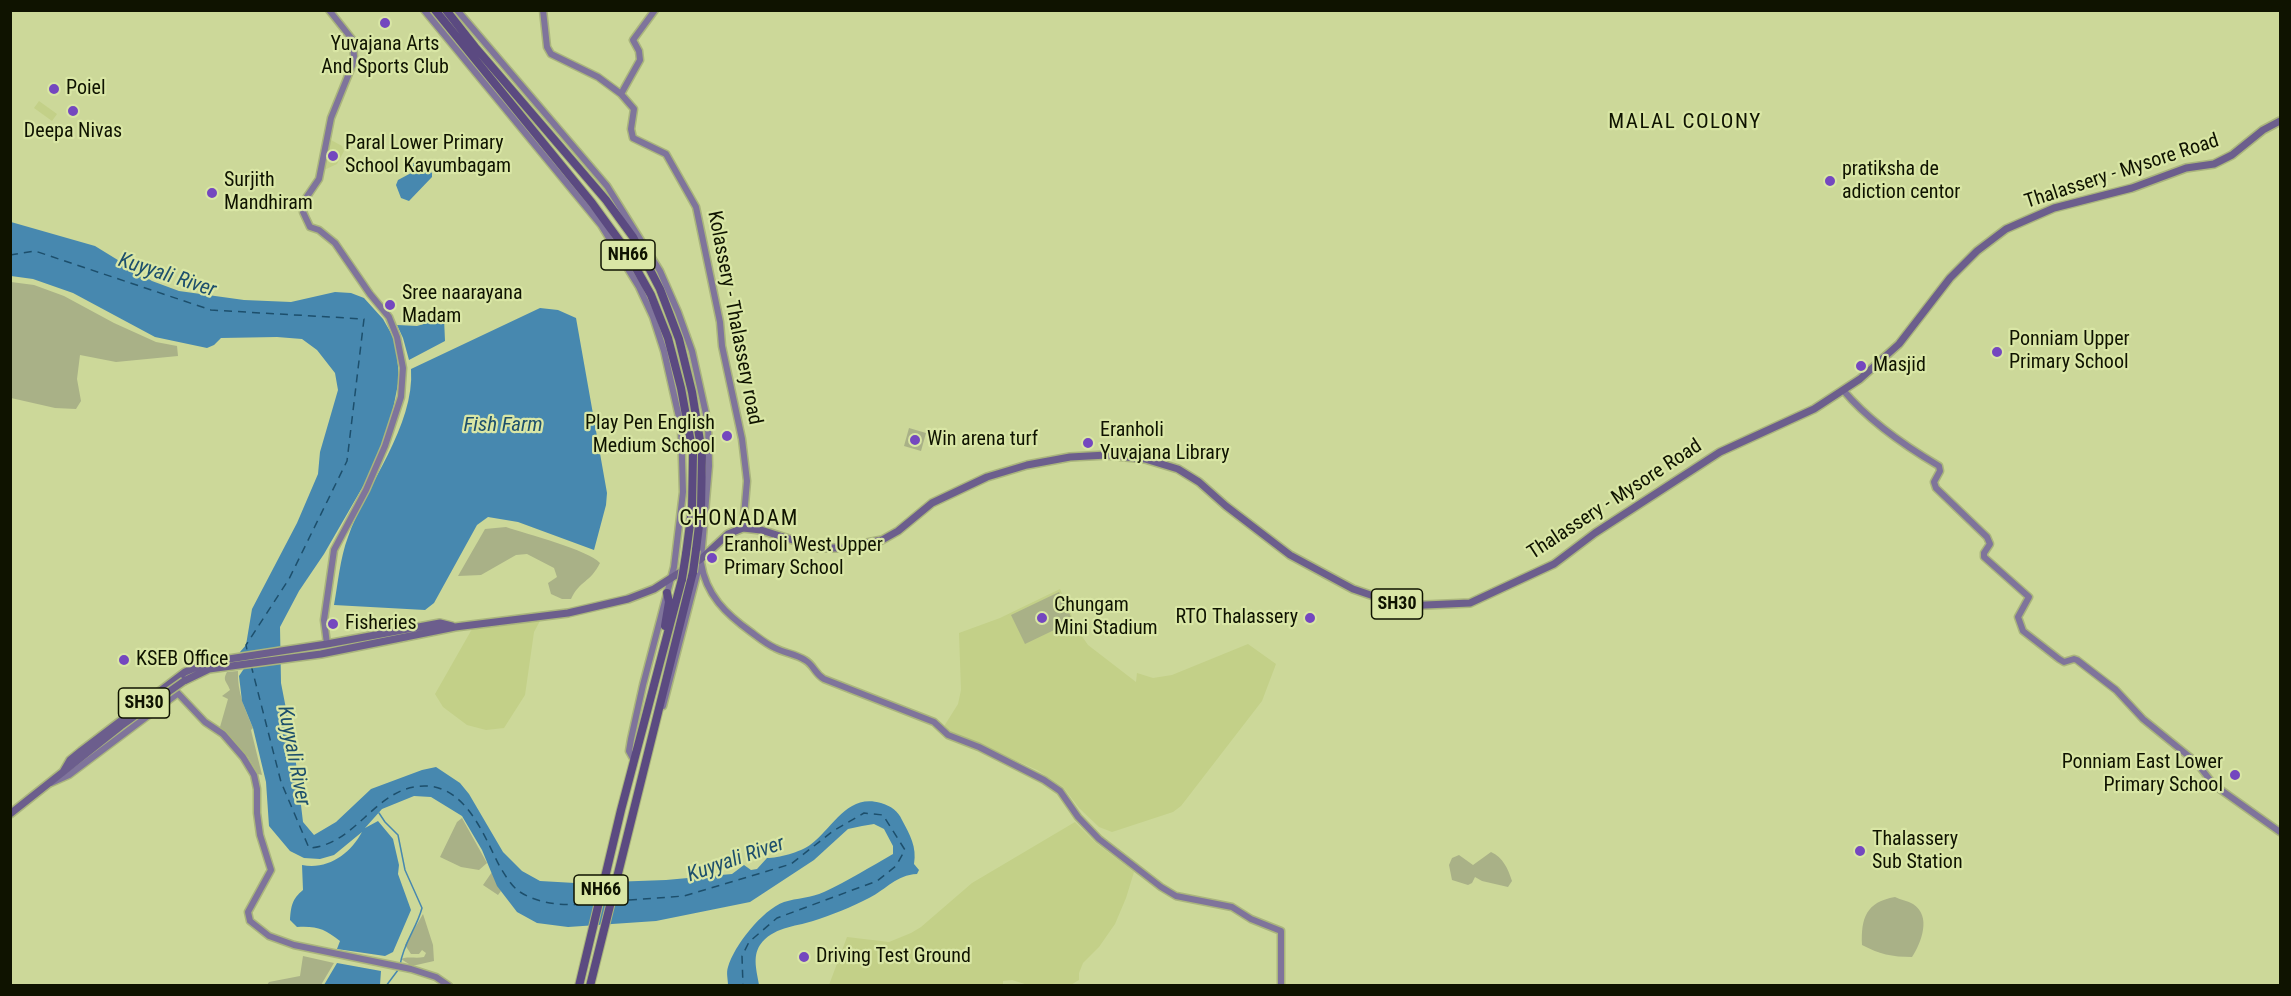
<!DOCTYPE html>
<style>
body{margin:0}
#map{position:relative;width:2291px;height:996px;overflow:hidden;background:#ccd899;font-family:"Roboto Condensed",sans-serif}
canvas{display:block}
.frame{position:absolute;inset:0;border:12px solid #0f1300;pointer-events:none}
</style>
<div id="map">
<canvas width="2291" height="996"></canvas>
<div class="frame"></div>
</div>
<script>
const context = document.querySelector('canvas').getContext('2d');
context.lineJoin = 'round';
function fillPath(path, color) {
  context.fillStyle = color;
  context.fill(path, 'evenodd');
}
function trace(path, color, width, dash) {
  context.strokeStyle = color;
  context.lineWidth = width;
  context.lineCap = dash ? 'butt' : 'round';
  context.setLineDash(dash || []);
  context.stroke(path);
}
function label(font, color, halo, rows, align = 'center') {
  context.font = font + ' "Roboto Condensed",sans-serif';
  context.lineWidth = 4.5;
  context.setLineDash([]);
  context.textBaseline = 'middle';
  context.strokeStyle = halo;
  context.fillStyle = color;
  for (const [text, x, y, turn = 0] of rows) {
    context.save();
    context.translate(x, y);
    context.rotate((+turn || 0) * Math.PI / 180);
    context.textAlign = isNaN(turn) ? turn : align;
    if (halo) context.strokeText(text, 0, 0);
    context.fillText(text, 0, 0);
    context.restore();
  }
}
fillPath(new Path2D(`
 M39 101 57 114 52 121 34 108Z
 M331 140 342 146 344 151 337 164 324 170Z
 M1060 589 1079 632 1088 645 1136 682 1137 673 1153 678 1172 675 1248 644 1276 664 1262 701 1181 806 1173 812 1112 832 1099 827 1079 808 1063 787 1037 770 943 728 958 704 961 690 959 633 1000 618Z
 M541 619 534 632 525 695 504 728 486 730 467 725 443 707 435 694 472 629Z
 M1075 822 1096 843 1134 872 1126 898 1115 924 1099 947 1083 963 1079 973V980L1069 986 1028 985 1012 980 1003 981V986L829 985 847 937 889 942 911 933 921 927 972 883Z`), '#c3d088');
fillPath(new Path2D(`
 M11 282 34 285 64 296 114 323 156 342 177 346 178 356 116 362 80 355 77 379 81 401 76 409 55 408 11 398Z
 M909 428 926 433 921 451 904 446Z
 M506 527C526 534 589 550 600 563 590 583 580 580 571 599H562L551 594 548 583 557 577 554 568 527 554 516 555 481 575 458 576 485 529Z
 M1059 592 1073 621 1025 644 1011 615Z
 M238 671C237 692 245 709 253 728L251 730 262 775 258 774 248 757 220 727 228 699 222 696 230 690C227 681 222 681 227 672Z
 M462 818 487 863 479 870 461 867 440 857 457 822Z
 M1491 852C1503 857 1508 869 1512 881L1508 887 1482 881 1475 877 1472 883 1468 885 1452 880 1449 865 1452 858 1459 855 1473 865Z
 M492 872 501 891 498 895 483 885Z
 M1895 897C1901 900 1908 901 1913 904 1932 916 1921 943 1912 957 1892 957 1879 954 1862 945 1861 918 1866 902 1895 897Z
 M423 914 433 945 434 961 412 966 401 959C408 956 416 959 424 957L426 953 422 950 419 954H411L405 945Z
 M303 956 334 963 321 985H267L269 982 300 976Z`), '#a9b187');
fillPath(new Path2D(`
 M413 163H418L432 173V177L409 201 401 198 396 185 398 180 413 172Z
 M11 222 95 246 152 281 179 291 244 300 291 302 335 292 351 293 364 298 383 319 396 342 399 379 391 419 373 469 324 554 299 591 280 627 281 683 295 755 303 822 314 835 336 822 371 789 422 770 436 767 460 783 469 794 503 852 522 871 540 881 575 883 592 880 611 882 666 880 732 874 744 865 751 870 757 869 767 858C778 858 801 852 810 845 834 827 847 793 881 803 891 806 898 811 902 820 910 835 917 847 914 864L919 870 917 874C896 875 887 889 869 898 852 907 831 915 813 921 794 927 773 927 760 945 752 957 757 972 759 985H728C728 979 726 973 728 967 734 946 762 910 784 902 797 898 811 898 824 892 848 881 870 867 893 854V846L884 829 874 824 862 826 848 829 814 860 750 902 656 921 568 927 537 923 517 912 497 886 482 850 462 816 431 797 414 796 382 809 365 828 378 821 393 839 399 865 398 874 411 910 393 952 385 956 337 949 340 941C324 929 318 926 297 927L290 920C291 906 292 899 303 890L302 865C328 870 350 854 362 832L334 855 320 859 304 858 290 851 269 826 266 782 253 728 242 701 239 676 245 667 240 652 246 645 252 609 297 523 318 474 320 452 338 390 335 373 317 350 302 339 277 337 221 338 214 345 207 348 155 337 73 293 33 279 11 276Z
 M540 308 558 310 576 318 607 493 606 505 594 550 518 522 488 517 477 525 434 603 425 610 334 605C338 583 340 558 348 537 366 485 415 426 411 369Z
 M444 318 445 341 409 360 403 338 397 325 417 326Z
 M337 963 381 971 380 985H324Z`), '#4788af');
trace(new Path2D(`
 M379 813 385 822 398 835 405 870 422 908C416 930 404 941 400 965
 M386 986 398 970`), '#4788af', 1.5);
trace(new Path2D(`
 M10 255 35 251 211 310 364 319 347 461 289 579 246 645 248 655
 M251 665 281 782 309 848C358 845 376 784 427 786 467 788 484 836 500 867 505 875 512 887 520 892 542 906 571 906 596 903
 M615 901 684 896 791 864 833 831 864 813 883 815 905 850 896 866 877 881 777 918 749 942 742 956 743 986`), '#1d4f6c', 1.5, [8, 6]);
const secondary = new Path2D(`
 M424 10 601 225 639 287 653 317 664 351 681 426 683 492 674 567 643 685 631 739 629 751 634 760
 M457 10 607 186 660 271 678 312 692 351 708 423 709 466 701 559 663 706
 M543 10 547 47 551 54 598 77 621 94 634 109 631 129 633 138 666 154 696 207 720 322 722 346 742 439 747 481 743 528
 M621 94 640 60 639 51 633 40 655 10
 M1843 390C1868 420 1905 446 1939 466L1940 471 1934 482 1936 488 1987 537 1990 544 1984 553V557L2029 597 2018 617 2023 631 2059 659 2064 662 2074 659 2077 660 2116 690 2143 719 2196 762 2214 785 2280 832
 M701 563C706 595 726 614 751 632 759 638 766 644 775 648 784 653 796 654 805 660 814 665 814 673 824 679L934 722 948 735 979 747 1044 780 1060 791 1078 817 1099 839 1161 887 1176 896 1232 907 1251 919 1281 931V986
 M327 644 324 620 334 550 366 490 385 446 401 397 403 368 397 337 389 317 370 294 335 243 319 230 310 227 303 212 306 198 319 179 331 118 352 66 354 56 352 39 329 10
 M171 686 205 722 223 734 243 757 254 775 257 789V813L260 835 271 870 248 912 250 921 269 936 294 945 411 969 436 977 449 986
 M51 783 69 775 177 694`);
const primary = new Path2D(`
 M184 681 209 669 321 654 455 627 568 613 628 599 654 589 701 559 728 534 743 528 761 530 818 548H842L882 540 898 531 932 503 987 477 1027 465 1070 457 1107 455 1145 459 1178 469 1199 482 1226 506 1290 555 1353 589 1403 606 1470 603 1554 564 1595 533 1720 452 1814 409 1860 379 1899 344 1950 278 1977 251 2006 229 2054 208 2132 188 2186 168 2214 164 2232 155 2263 130 2280 121
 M63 772 70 760 81 751 185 672 209 662 327 644 440 623 452 626
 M10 814 121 726 167 693`);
const highway = new Path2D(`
 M435 10 592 203 624 247 651 295 668 338 681 388 693 454 692 509 686 554
 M446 10 475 47 606 200 633 237 660 289 679 339 692 392 702 453 701 509 696 550
 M665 626 669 602 667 593
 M579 986 621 810 682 579
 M590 986 693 572`);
trace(secondary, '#aab57d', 9);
trace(primary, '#aab57d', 10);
trace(highway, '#aab57d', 10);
trace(secondary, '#7f749b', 6);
trace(primary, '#6c5e8d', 7);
trace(highway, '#5b4a81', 8);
const primaryBridge = new Path2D(`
 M167 693 184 681`);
const highwayBridge = new Path2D(`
 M693 572 696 550
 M682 579 686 554`);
trace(primaryBridge, '#aab57d', 10, []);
trace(highwayBridge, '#aab57d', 10, []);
trace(primaryBridge, '#6c5e8d', 7);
trace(highwayBridge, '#5b4a81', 8);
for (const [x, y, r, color] of [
 [385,23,6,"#7447bf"],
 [54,89,6,"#7447bf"],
 [73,111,6,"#7447bf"],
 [333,156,6,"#7447bf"],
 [1830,181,6,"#7447bf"],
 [212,193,6,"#7447bf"],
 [390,305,6,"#7447bf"],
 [1997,352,6,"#7447bf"],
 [1861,366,6,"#7447bf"],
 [727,436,6,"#7447bf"],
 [915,440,6,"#7447bf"],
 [1088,443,6,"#7447bf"],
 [712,558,6,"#7447bf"],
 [1042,618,6,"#7447bf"],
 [1310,618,6,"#7447bf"],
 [333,624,6,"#7447bf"],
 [124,660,6,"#7447bf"],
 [2235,775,6,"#7447bf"],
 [1860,851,6,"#7447bf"],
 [804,957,6,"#7447bf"]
]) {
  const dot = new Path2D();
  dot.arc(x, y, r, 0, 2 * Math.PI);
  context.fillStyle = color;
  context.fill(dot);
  trace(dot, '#d9e6a5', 2);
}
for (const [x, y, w] of [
 [628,255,54],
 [1397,604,51],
 [144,703,51],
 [601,890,54]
]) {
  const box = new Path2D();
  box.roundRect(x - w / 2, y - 15, w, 30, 4.5);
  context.fillStyle = '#d9e6a5';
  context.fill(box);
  trace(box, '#0f1300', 1.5);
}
label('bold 18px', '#0f1300', null, [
 ["NH66",628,255],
 ["SH30",1397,604],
 ["SH30",144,703],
 ["NH66",601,890]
]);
label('20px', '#0f1300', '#d9e6a5', [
 ["Yuvajana Arts",385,45,"center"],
 ["And Sports Club",385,68,"center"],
 ["Poiel",66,89],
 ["Deepa Nivas",73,132,"center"],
 ["Paral Lower Primary",345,144],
 ["School Kavumbagam",345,167],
 ["pratiksha de",1842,170],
 ["adiction centor",1842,193],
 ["Surjith",224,181],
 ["Mandhiram",224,204],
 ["Sree naarayana",402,294],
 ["Madam",402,317],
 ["Ponniam Upper",2009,340],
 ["Primary School",2009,363],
 ["Masjid",1873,366],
 ["Play Pen English",715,424,"right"],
 ["Medium School",715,447,"right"],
 ["Eranholi",1100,431],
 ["Yuvajana Library",1100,454],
 ["Win arena turf",927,440],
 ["Eranholi West Upper",724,546],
 ["Primary School",724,569],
 ["Chungam",1054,606],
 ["Mini Stadium",1054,629],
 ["RTO Thalassery",1298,618,"right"],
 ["Fisheries",345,624],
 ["KSEB Office",136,660],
 ["Ponniam East Lower",2223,763,"right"],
 ["Primary School",2223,786,"right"],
 ["Thalassery",1872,840],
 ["Sub Station",1872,863],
 ["Driving Test Ground",816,957]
], 'left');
label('20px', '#0f1300', '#d9e6a5', [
 ["Thalassery - Mysore Road",2122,172,-18],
 ["Kolassery - Thalassery road",734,318,79],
 ["Thalassery - Mysore Road",1615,500,-33]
]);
context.letterSpacing = '1.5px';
label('21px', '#0f1300', '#d9e6a5', [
 ["MALAL COLONY",1685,123]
]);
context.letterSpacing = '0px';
label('italic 21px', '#1d4f6c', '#d9e6a5', [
 ["Kuyyali River",167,276,18],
 ["Fish Farm",503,426],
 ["Kuyyali River",293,756,79],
 ["Kuyyali River",736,860,-19]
]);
context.letterSpacing = '1.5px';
label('22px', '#0f1300', '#d9e6a5', [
 ["CHONADAM",739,519]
]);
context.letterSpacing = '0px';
</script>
